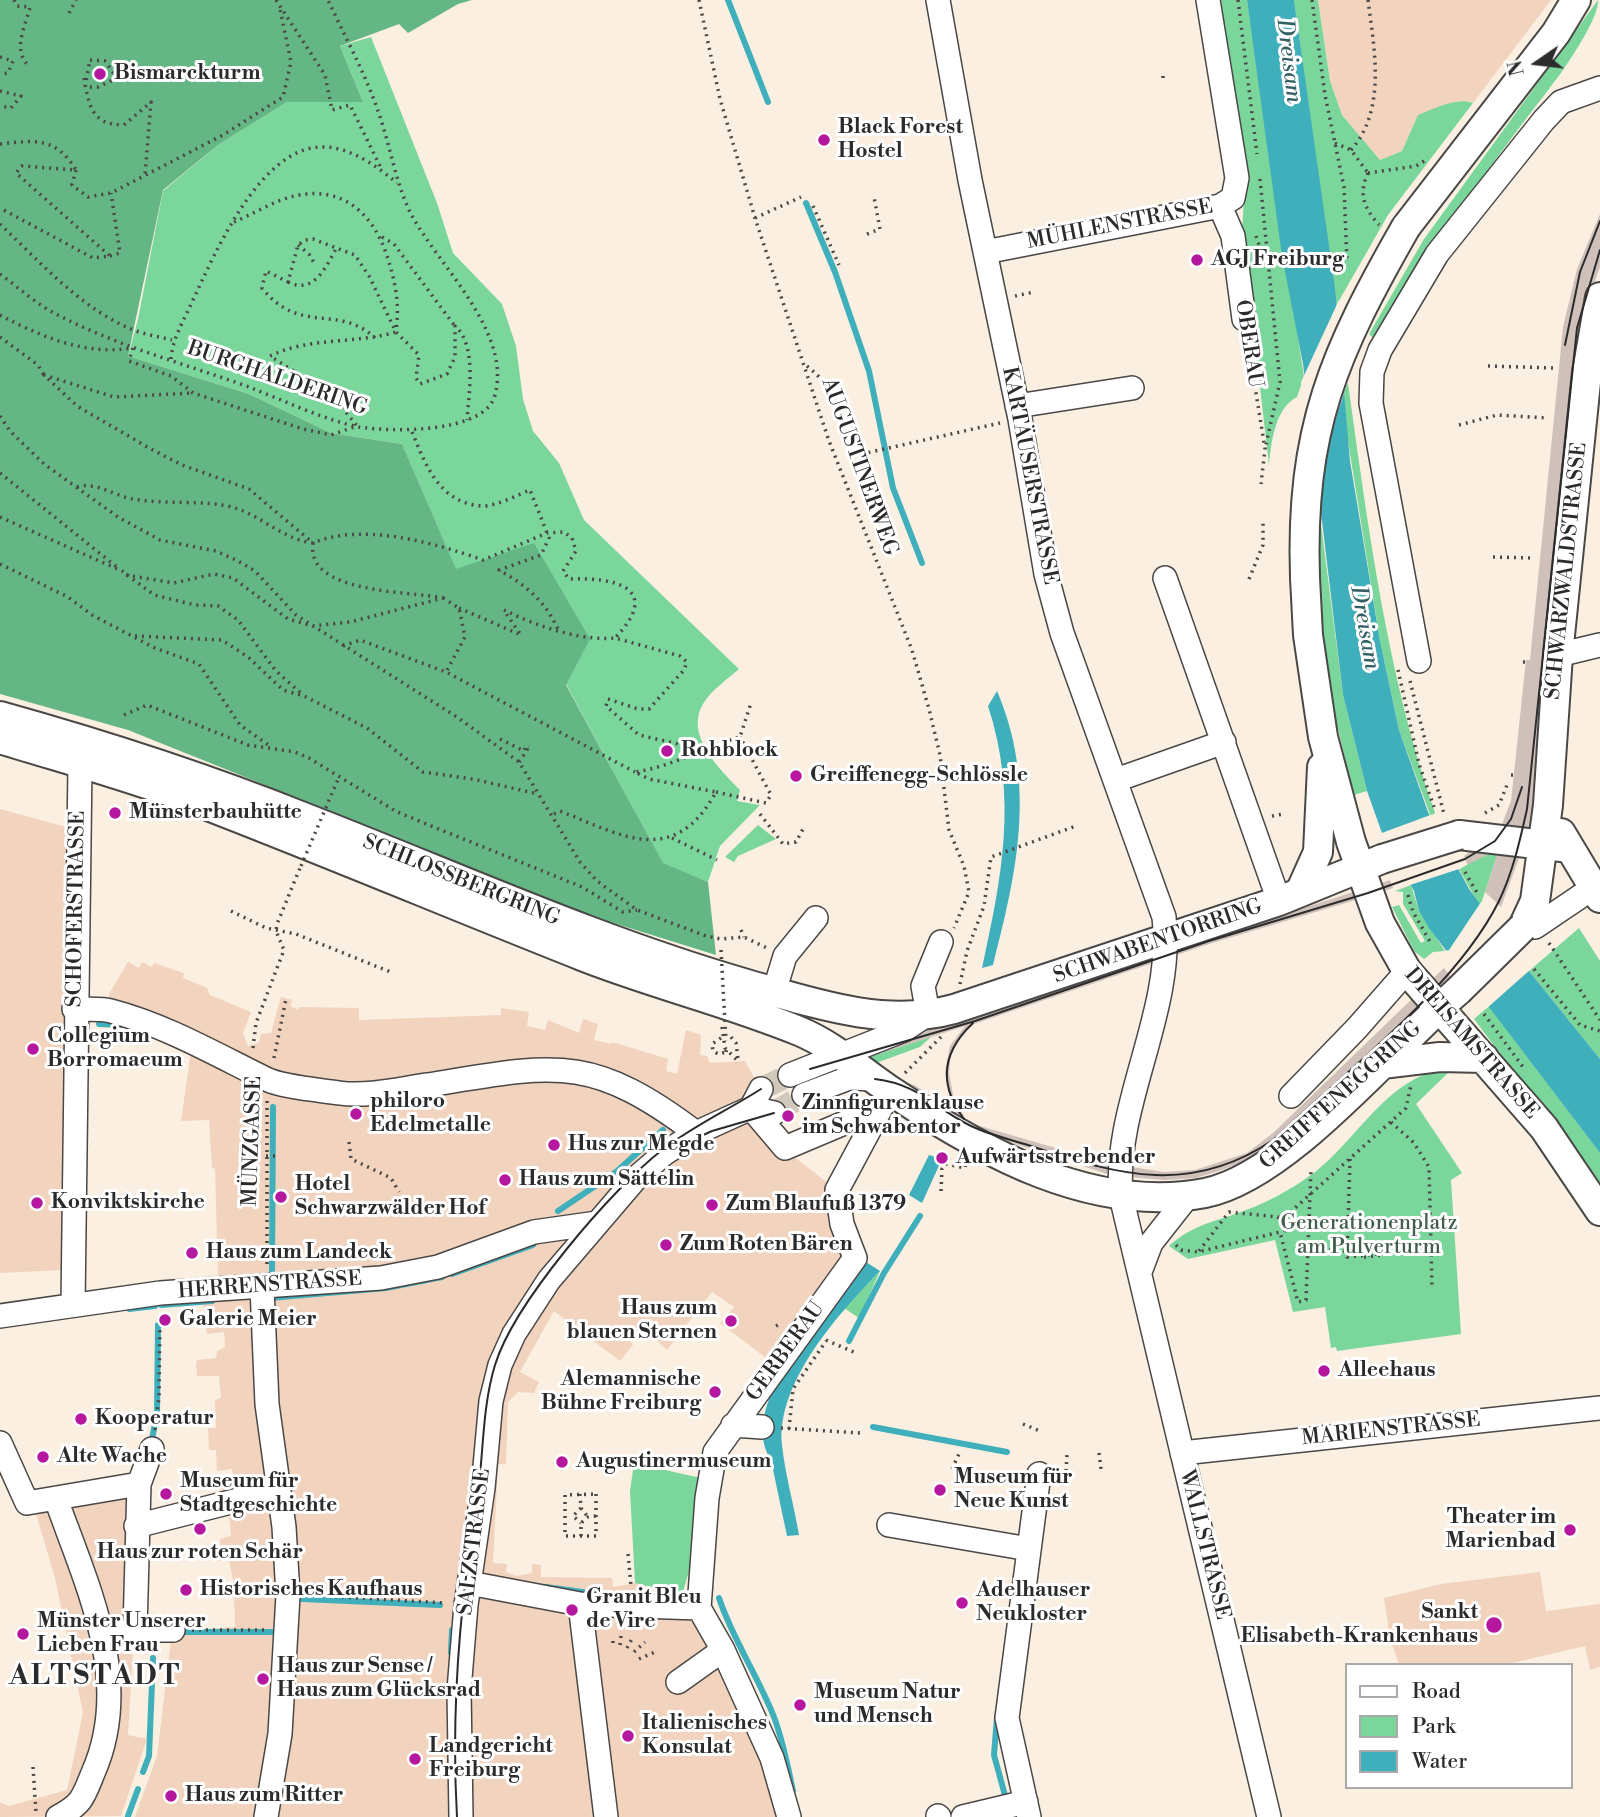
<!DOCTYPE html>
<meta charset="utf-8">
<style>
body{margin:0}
#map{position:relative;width:1600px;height:1817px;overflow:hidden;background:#faefe0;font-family:"Libre Bodoni",serif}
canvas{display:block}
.legend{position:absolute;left:1345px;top:1663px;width:228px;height:126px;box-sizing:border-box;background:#fff;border:2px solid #aaa;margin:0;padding:9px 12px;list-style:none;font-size:21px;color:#2b2b2b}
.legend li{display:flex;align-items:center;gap:14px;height:35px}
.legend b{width:35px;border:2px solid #aaa}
.north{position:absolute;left:1502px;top:28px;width:70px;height:70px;-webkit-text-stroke:5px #fff;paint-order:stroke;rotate:256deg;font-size:19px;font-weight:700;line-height:28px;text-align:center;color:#2b2b2b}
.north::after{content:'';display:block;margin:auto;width:24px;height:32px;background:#2b2b2b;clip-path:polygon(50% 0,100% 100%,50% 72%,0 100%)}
</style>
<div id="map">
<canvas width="1600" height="1817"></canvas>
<ul class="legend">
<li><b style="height:9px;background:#fff"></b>Road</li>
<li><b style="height:19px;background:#7bd69c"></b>Park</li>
<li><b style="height:19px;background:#3fafbb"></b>Water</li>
</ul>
<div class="north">N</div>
</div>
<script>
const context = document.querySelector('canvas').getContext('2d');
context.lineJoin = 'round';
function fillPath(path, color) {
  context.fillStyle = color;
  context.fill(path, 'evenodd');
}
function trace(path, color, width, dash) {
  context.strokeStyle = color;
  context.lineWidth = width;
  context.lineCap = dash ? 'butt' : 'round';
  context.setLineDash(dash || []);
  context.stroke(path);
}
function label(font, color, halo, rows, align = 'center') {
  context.font = font + ' "Libre Bodoni",serif';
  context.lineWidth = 6;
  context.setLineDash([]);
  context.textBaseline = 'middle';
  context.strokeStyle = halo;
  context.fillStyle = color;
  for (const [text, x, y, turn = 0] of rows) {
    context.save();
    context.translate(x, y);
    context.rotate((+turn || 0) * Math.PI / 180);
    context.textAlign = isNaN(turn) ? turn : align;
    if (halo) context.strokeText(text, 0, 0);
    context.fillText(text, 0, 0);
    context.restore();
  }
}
fillPath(new Path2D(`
 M1318 0H1551L1473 103 1468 101 1418 115 1402 151 1380 160 1342 115 1330 81Z
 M0 809 70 828 64 1270 0 1273Z
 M128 962 139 968 142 962 152 967 154 963 184 973 183 978 207 988 210 995 251 1012 243 1033 248 1046 259 1043 261 1034 271 1033 281 997 292 1000 290 1006 298 1010 299 1007 359 1008V1020L501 1015V1008L529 1012 527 1026 545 1030 548 1020 579 1033 583 1019 598 1024 594 1040 611 1044 612 1042 668 1059 666 1071 677 1074 686 1030 701 1035 700 1055 707 1056 710 1063 745 1061 783 1129 789 1153 837 1190 855 1258 775 1365 720 1323 734 1307 712 1292 667 1350 642 1326 630 1341 633 1345 620 1361 554 1311 520 1372 539 1382 534 1393 518 1392 508 1402 506 1464H498L493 1563 507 1564 506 1572 517 1576 532 1573V1564L541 1565V1577L612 1578 613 1587 635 1583 682 1595 699 1608 789 1817H135L157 1756 172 1632 235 1627 234 1598 230 1595 234 1586 229 1560 216 1561 221 1552 220 1539 231 1536 228 1508 221 1498 219 1485 231 1483 229 1476 233 1474 232 1469 217 1471 216 1450H209L208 1428H216L215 1400 221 1398 219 1376H197L196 1365 197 1360 216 1358 217 1351 225 1347 224 1332 207 1334 200 1277 218 1275 215 1169 212 1168 209 1120 181 1121 192 1044 109 1010V994Z
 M131 1491 134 1635 128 1735 147 1739 121 1816 0 1817V1802L9 1806 67 1790 83 1713 55 1578 34 1507Z
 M1540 1572 1546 1611 1600 1604V1667L1590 1670 1585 1646 1504 1665H1399L1390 1639 1384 1598 1441 1584Z`), '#f2d4be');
fillPath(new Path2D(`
 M1600 214V267L1593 286 1536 784 1529 831 1501 907 1485 892 1497 855 1491 853 1468 866 1464 856 1495 832 1502 824 1511 801 1526 660H1530L1563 327 1577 269Z
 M1390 880 1393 888 1369 896 1209 944 974 1024 962 1035 951 1053 949 1072 953 1095 965 1118 973 1124 1111 1164 1164 1172 1195 1170 1247 1153 1273 1133 1444 968 1450 976 1409 1021 1276 1142 1250 1159 1222 1170 1196 1178 1166 1180 1113 1176 970 1129 898 1079 916 1086 956 1112 950 1099 945 1072 950 1046 965 1026 867 1058 859 1052Z`), '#cfc0ba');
fillPath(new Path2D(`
 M1221 0H1247L1304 377 1297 397C1275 408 1271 443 1269 465L1242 232 1245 181Z
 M1294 0H1318L1330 81 1342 115 1380 160 1402 151 1418 115C1434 109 1456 97 1473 103L1388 215 1336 306Z
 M1598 0C1600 18 1562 73 1549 89 1486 169 1429 253 1374 339L1369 334 1424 239Z
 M371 37 437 203 453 253 502 304 516 346 523 399 533 431 559 463 584 520 739 669C728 679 710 691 703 704 684 736 721 770 740 790L737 801 760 805 720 846 708 882 663 864 566 684 589 639 456 570 402 444 331 433 249 394 128 356 138 319 163 191 218 145 287 102H363L340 46Z
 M1348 383C1368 527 1387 675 1435 813L1431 817 1399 730 1380 641 1345 422 1343 393Z
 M1318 501 1343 695 1367 791 1354 795 1327 684 1318 610Z
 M758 825 776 839 738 856 734 862 725 857Z
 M1491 853 1497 855 1480 907 1459 869Z
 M1411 885 1419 911 1445 951 1433 952 1424 959 1414 951 1392 907 1399 905 1421 943 1425 941 1403 904V892L1395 891Z
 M1579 928 1600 961V1059L1529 971Z
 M1489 1006 1600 1153V1187L1474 1019Z
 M931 1037 920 1047 876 1063 867 1058Z
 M1452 1069 1416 1104 1462 1173 1451 1180 1461 1334 1337 1351 1336 1347 1331 1348 1325 1307 1293 1312 1275 1240 1188 1259 1169 1246C1190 1227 1209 1223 1235 1214 1263 1205 1291 1190 1315 1172 1359 1138 1391 1071 1452 1069Z
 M880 1271 859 1318 844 1308Z
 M634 1463 701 1478 690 1568 682 1595 635 1583 630 1491Z`), '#7bd69c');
fillPath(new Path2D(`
 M0 0H472L458 4 408 33 399 24 340 46 363 102H287L218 145 163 190 128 356 249 394 331 433 402 444 456 569 534 543 590 639 566 685 663 863 708 882 716 955 591 916 128 730 0 694Z`), '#64b784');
fillPath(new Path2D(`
 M1247 0H1294L1335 288 1350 461 1380 641 1399 730 1428 812 1469 889 1529 971 1600 1059V1153L1429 928 1419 911 1414 891 1382 833 1367 791 1343 695 1303 364 1282 256Z
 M997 691C1037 784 1017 872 993 965L982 968C1002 876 1018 798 988 706Z
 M929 1155 942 1159 922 1203 909 1195Z
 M866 1262 880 1271C840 1312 776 1382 782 1445 785 1474 794 1505 799 1535L787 1536 771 1460C734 1403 832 1304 866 1262Z`), '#3fafbb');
fillPath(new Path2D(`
 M1339 300 1346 387 1331 434 1318 507 1301 382Z
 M1433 814 1462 868 1407 886 1379 834Z
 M1481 902 1531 969 1486 1009 1441 952 1449 950Z`), '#faefe0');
trace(new Path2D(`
 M728 0 768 102
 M806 203 835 272 869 371 893 488 922 563
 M99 1024 123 1025
 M558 1211 616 1172 663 1130
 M272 1273 273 1107
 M452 1274 533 1245
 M269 1298 386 1288 442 1277
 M161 1305 212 1301
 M129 1309 155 1306
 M849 1341 884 1273 920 1216
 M873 1427 1007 1452
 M151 1445 157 1412 158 1325
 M546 1587 597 1594
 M719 1598C733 1640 758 1676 774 1717 783 1741 788 1766 793 1791
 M302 1599 440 1605
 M177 1632H280
 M451 1653 452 1630
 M997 1717 994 1755 1006 1799
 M143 1772 149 1756 153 1658
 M128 1816 138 1789`), '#3fafbb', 6);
trace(new Path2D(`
 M761 1089 790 1075
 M774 1113 804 1095`), '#d1c8bc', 23, [23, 11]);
const minor = new Path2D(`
 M938 0 970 180 1020 419 1046 574 1062 633 1164 917C1175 1011 1113 1105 1121 1196L1269 1817
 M1220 206 1233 236 1244 319
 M985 252 1220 206 1233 198 1237 178 1208 0
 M1017 406 1132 388
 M1165 578 1279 901
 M1558 655 1600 645
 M1419 661 1371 403 1372 372 1380 350 1437 254 1544 120 1561 102 1600 88
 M1116 780 1224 742
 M1535 927 1600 883
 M774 992 785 956 816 918
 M74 1009C86 1010 100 1008 111 1011 165 1025 217 1055 266 1079 282 1087 320 1090 339 1093 368 1097 399 1089 428 1085 553 1065 589 1052 696 1133
 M790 1075 904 1030 928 1014 923 986 941 942
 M804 1095 849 1078 875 1079
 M1291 1096 1357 1028 1407 971
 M751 1108 785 1148 849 1121 875 1116
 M751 1108 761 1089
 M1140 1272 1151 1243 1188 1196
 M262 1287 267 1404 284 1527 288 1595 280 1734 266 1817
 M73 1305 80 764
 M0 1316 160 1293 381 1278 438 1267 534 1232 597 1223
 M733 1425 762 1427
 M0 1443 27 1503 139 1484 152 1449
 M1182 1453 1600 1408
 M56 1499C87 1586 134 1681 93 1773 83 1798 82 1804 58 1817
 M889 1525 1029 1549
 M136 1526 278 1490
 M469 1583 580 1604 699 1608
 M580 1604 606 1817
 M135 1630 139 1484
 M121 1633 135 1630H173
 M678 1682 723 1650
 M938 1816 939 1817
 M461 1817 459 1690 466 1605 483 1488 491 1401 500 1365 514 1334 549 1280 637 1177 665 1153 696 1133 751 1108 774 1113
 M789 1817 772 1758 723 1650 699 1608 707 1498 715 1452 855 1258 842 1224 837 1190 890 1091
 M963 1817 1026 1802
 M1029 1817 1007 1718 1039 1474`);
const major = new Path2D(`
 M1406 227 1556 33 1576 0
 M1305 578 1308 635 1323 737 1351 842 1380 923 1407 971 1544 1128 1600 1211
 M0 716C104 745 206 778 306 818 453 875 595 940 747 984 813 1003 885 1028 954 1009L1279 901 1382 859
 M0 739C65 759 132 777 195 801 325 851 453 905 582 956 653 984 728 1002 799 1031 835 1046 862 1072 894 1093 984 1153 1093 1214 1205 1193 1287 1177 1393 1047 1458 991
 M1561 833 1600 898
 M1459 835 1570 848
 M1300 892 1318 852 1322 767
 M1523 927 1535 901 1548 805 1558 655 1587 372 1600 297
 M1382 1064 1440 1057 1484 1058`);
trace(minor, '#4a4846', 26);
trace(major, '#4a4846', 32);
trace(new Path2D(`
 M14 0 17 6 30 7C26 25 12 49 28 65
 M276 0 325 75 332 110 350 105 381 168
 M699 0 720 99 755 218 829 441 912 650 929 709 940 755 949 830 964 866 969 892 954 928
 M1238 0 1257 154
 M1312 0 1325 95 1344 187 1347 262
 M69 13 76 0
 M0 57 13 61 8 73 0 74
 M90 60 105 61 117 78 98 87H85Z
 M1163 76V79
 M84 78C89 105 91 125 124 125L151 102 145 175
 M0 91 21 96 11 108 0 106
 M1335 143 1351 150 1368 173
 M0 144C35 140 56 137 76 170L22 166 16 173 110 256 93 258 0 208
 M1351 150C1387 109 1374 48 1368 0
 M76 170 72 185 88 197 111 193 223 135 283 97 291 62 280 9
 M1368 173 1416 166 1426 160
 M1368 173C1358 194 1364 208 1379 225
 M1260 179 1280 382 1265 449
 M813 206 839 265
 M755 218 801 197
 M234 222C253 214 274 201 294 196 342 185 373 213 387 256 395 281 400 303 396 330
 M0 224C40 262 83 311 136 331 148 335 160 337 172 340
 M867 234 880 229 874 197
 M1256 236 1267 269
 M382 237 394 244 454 325
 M298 245 309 254 314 263
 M110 256 120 253 111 193
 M0 274C18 287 36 304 56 314 117 346 185 364 249 387 283 400 324 420 359 427 390 432 485 434 495 395 512 330 437 265 410 212 395 181 390 144 378 111 365 73 345 37 328 0
 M288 282C314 295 326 267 337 247
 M1015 296 1034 292
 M0 315C40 336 85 356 131 348
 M0 337 38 365 44 375
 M1247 337 1265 449 1261 484
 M375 338C338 303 300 336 262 288L266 271 288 282 298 245 305 240 313 239 355 255 369 276 396 332 419 355 416 378 420 384 447 374 455 357V326C477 345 469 393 467 420
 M133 348 129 361 171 376 193 393 303 429 331 435 357 426 333 396 270 356C308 337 356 344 396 332
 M171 359C173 336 184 321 193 300 215 253 260 148 321 147 349 146 377 166 397 183
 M807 366C836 390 851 418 862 454L1000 423
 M1488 366 1554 368
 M0 416 10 431 44 464 118 517 160 540 216 551 238 561 255 571 296 615 457 717 519 762 580 862 597 881 637 910 706 936 721 939 744 937 767 948
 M1459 425 1497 415 1548 418
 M412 432C426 466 440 504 483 506 497 506 517 495 530 490L549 538 541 555 499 570C527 586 544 600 558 629
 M0 473 118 568
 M77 487C96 481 114 496 133 499 165 505 206 499 235 508 263 517 285 540 313 543L249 489 182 465 149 448 77 406 44 375 114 397 193 393
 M0 517 122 571 154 595 195 605 218 606 238 620 276 671 303 695
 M1493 557 1533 558
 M0 564 68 597 92 615 155 648 199 664 240 725 270 746
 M126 575 174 583 214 574 233 578 288 619 313 626 350 622 443 598C410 591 305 594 313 543 362 522 435 543 483 560L547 533 564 532 572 538 576 551 563 571 569 579C615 577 663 588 615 638L680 656 687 662 684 670 649 709H638L608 699 606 706 639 735 687 746 692 753
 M1249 579 1263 545V519
 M443 598 459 608 465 637 446 672
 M459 608 521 635 505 612
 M504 610C537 626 578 641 615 638
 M135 636 222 640 248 657 283 690 304 696 367 728 423 772 473 779 538 794
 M343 646 360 640 446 672 635 772
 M1523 662H1526
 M1398 670 1419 764 1434 807
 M1410 681 1444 814
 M124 715 147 705 248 745 295 752 309 758 397 812 582 887 623 912 637 910
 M500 739 524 751 526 746 529 747
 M519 762 529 747
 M1511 775H1515
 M716 792 766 803 771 795 740 737
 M1485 813 1499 805 1507 785
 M554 814 560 811C623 836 674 868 716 792L649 779 635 772C671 767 705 747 740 737L751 703
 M760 814 783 844 796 842 803 829
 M1272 816 1284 814
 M672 838 717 860
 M1465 872 1479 896
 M1408 895 1413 912 1432 945
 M231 911 266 928 296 934 393 973
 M741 930 744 937
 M1549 943 1600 1020
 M1534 969 1580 1025 1600 1031
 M960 984 967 951 984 906 991 857 1076 826
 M1484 1014 1523 1067
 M722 1027 725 1048 738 1061
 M731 1037 736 1043 738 1059
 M721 1038 712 1044 713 1051 718 1054 726 1052
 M253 1048 256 1023 284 950 276 931 277 924 300 868
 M274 1058 286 999
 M905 1073 944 1034
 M1391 1122 1414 1143 1429 1167 1432 1288
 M349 1142 351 1159 391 1178 399 1192
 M266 1156H276
 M1350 1159 1347 1257 1431 1249
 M941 1191 942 1169 946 1164 965 1168 966 1162
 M1278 1217 1285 1231 1280 1232
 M1285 1217 1406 1108 1411 1085
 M1176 1245 1181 1250 1198 1252 1280 1232 1298 1302 1306 1300 1311 1169
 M1308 1249 1347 1251
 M1199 1251 1229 1212 1308 1220
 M1364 1257 1384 1255
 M267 1264V1100
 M776 1326 782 1323
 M826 1340 856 1353
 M1023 1424 1040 1431
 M781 1428 860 1433
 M789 1429 793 1389 826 1341
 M155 1430 159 1397 160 1315
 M1099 1453 1101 1469
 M952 1469 959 1454
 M1066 1471 1067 1455
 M580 1494 581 1508 588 1517
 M596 1494V1536H565V1495Z
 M581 1508 573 1516 581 1523
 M581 1536V1523L588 1517 596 1516
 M628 1554 631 1586
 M307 1595 446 1603
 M192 1630H265
 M613 1643V1636
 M620 1645 621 1636
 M627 1648 633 1637
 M634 1652 645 1642
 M639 1659 655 1652
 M33 1767 36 1813`), '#4a4846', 3.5, [2, 5]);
trace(minor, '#fff', 23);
trace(major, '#fff', 28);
trace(new Path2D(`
 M1565 345 1580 272 1600 221
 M810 1069 975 1021 1209 941 1368 893 1465 859 1495 841 1511 819 1522 787
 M875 1079C918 1084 933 1107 969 1125 989 1135 1013 1140 1034 1147 1120 1176 1192 1195 1273 1140 1344 1073 1456 988 1499 901 1513 872 1520 840 1527 809L1577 328 1600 250
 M964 1119C938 1084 942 1052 973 1023
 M688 1142 712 1131 774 1113
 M457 1817C451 1712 459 1610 476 1507 484 1460 481 1411 495 1365 514 1303 611 1190 662 1150 693 1126 728 1110 761 1089`), '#2b2b2b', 2);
const majorBridge = new Path2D(`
 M1305 578C1300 429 1334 353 1406 227
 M1382 859 1459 835
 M1458 991 1523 927`);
trace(majorBridge, '#4a4846', 32, []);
trace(new Path2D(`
 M301 866 339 777
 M721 950 726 1041
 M726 1052 727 1047`), '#4a4846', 3.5, [2, 5]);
trace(majorBridge, '#fff', 28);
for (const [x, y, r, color] of [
 [100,74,7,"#b5179e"],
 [824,140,7,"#b5179e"],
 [1197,260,7,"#b5179e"],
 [667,751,7,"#b5179e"],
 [796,776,7,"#b5179e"],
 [115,813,7,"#b5179e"],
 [33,1049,7,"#b5179e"],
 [356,1114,7,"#b5179e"],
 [788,1116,7,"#b5179e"],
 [554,1145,7,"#b5179e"],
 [942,1158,7,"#b5179e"],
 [505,1180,7,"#b5179e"],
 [281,1197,7,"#b5179e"],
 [37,1203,7,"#b5179e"],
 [712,1205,7,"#b5179e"],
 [666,1245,7,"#b5179e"],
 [192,1253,7,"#b5179e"],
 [165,1320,7,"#b5179e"],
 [731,1321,7,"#b5179e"],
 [1324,1371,7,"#b5179e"],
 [715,1392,7,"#b5179e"],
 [81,1419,7,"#b5179e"],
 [43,1457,7,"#b5179e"],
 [562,1462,7,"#b5179e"],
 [940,1490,7,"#b5179e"],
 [166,1494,7,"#b5179e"],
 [200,1529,7,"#b5179e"],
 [1570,1530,7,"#b5179e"],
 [186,1590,7,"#b5179e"],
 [962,1603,7,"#b5179e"],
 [572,1610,7,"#b5179e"],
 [1494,1625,9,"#b5179e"],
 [23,1634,7,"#b5179e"],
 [263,1679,7,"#b5179e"],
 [800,1705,7,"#b5179e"],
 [628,1736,7,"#b5179e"],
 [415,1759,7,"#b5179e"],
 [171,1796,7,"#b5179e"]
]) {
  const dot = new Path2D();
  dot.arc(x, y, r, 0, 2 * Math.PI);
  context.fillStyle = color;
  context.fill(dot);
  trace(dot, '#fff', 2.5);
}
label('bold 21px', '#2b2b2b', '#fff', [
 ["Bismarckturm",114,74],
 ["Black Forest",838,128],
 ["Hostel",838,152],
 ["AGJ Freiburg",1211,260],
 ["Rohblock",681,751],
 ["Greiffenegg-Schlössle",810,776],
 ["Münsterbauhütte",129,813],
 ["Collegium",47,1037],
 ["Borromaeum",47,1061],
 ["philoro",370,1102],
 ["Edelmetalle",370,1126],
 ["Zinnfigurenklause",802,1104],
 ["im Schwabentor",802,1128],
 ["Hus zur Megde",568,1145],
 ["Aufwärtsstrebender",956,1158],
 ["Haus zum Sättelin",519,1180],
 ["Hotel",295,1185],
 ["Schwarzwälder Hof",295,1209],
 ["Konviktskirche",51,1203],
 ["Zum Blaufuß 1379",726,1205],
 ["Zum Roten Bären",680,1245],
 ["Haus zum Landeck",206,1253],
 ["Haus zum",717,1309,"right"],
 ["blauen Sternen",717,1333,"right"],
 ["Galerie Meier",179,1320],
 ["Alleehaus",1338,1371],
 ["Alemannische",701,1380,"right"],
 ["Bühne Freiburg",701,1404,"right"],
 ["Kooperatur",95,1419],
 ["Alte Wache",57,1457],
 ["Augustinermuseum",576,1462],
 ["Museum für",954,1478],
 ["Neue Kunst",954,1502],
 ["Museum für",180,1482],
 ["Stadtgeschichte",180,1506],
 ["Theater im",1556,1518,"right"],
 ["Marienbad",1556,1542,"right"],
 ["Haus zur roten Schär",200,1553,"center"],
 ["Historisches Kaufhaus",200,1590],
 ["Adelhauser",976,1591],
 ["Neukloster",976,1615],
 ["Granit Bleu",586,1598],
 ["de Vire",586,1622],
 ["Sankt",1478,1613,"right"],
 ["Elisabeth-Krankenhaus",1478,1637,"right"],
 ["Münster Unserer",37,1622],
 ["Lieben Frau",37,1646],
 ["Haus zur Sense /",277,1667],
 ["Haus zum Glücksrad",277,1691],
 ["Museum Natur",814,1693],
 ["und Mensch",814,1717],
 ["Italienisches",642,1724],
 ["Konsulat",642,1748],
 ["Landgericht",429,1747],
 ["Freiburg",429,1771],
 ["Haus zum Ritter",185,1796]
], 'left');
label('21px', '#2b2b2b', '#fff', [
 ["MÜHLENSTRASSE",1120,225,-11],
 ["OBERAU",1248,344,81],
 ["BURGHALDERING",277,379,19],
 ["AUGUSTINERWEG",859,467,70],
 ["KARTÄUSERSTRASSE",1029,476,79],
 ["SCHWARZWALDSTRASSE",1567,571,-84],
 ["SCHLOSSBERGRING",461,881,22],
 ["SCHOFERSTRASSE",77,909,-89],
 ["SCHWABENTORRING",1158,942,-19],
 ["DREISAMSTRASSE",1471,1044,49],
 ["GREIFFENEGGRING",1341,1096,-42],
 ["MÜNZGASSE",253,1141,-88],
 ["HERRENSTRASSE",270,1286,-4],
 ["GERBERAU",786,1352,-54],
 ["MARIENSTRASSE",1391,1430,-6],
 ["SALZSTRASSE",475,1542,-83],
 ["WALLSTRASSE",1204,1545,76]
]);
label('21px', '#435e4d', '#fff', [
 ["Generationenplatz",1369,1224],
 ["am Pulverturm",1369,1248]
]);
label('italic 23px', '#336065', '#fff', [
 ["Dreisam",1288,61,83],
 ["Dreisam",1364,628,80]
]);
context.letterSpacing = '2px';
label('bold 28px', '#2b2b2b', '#fff', [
 ["ALTSTADT",95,1677]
]);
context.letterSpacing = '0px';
</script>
